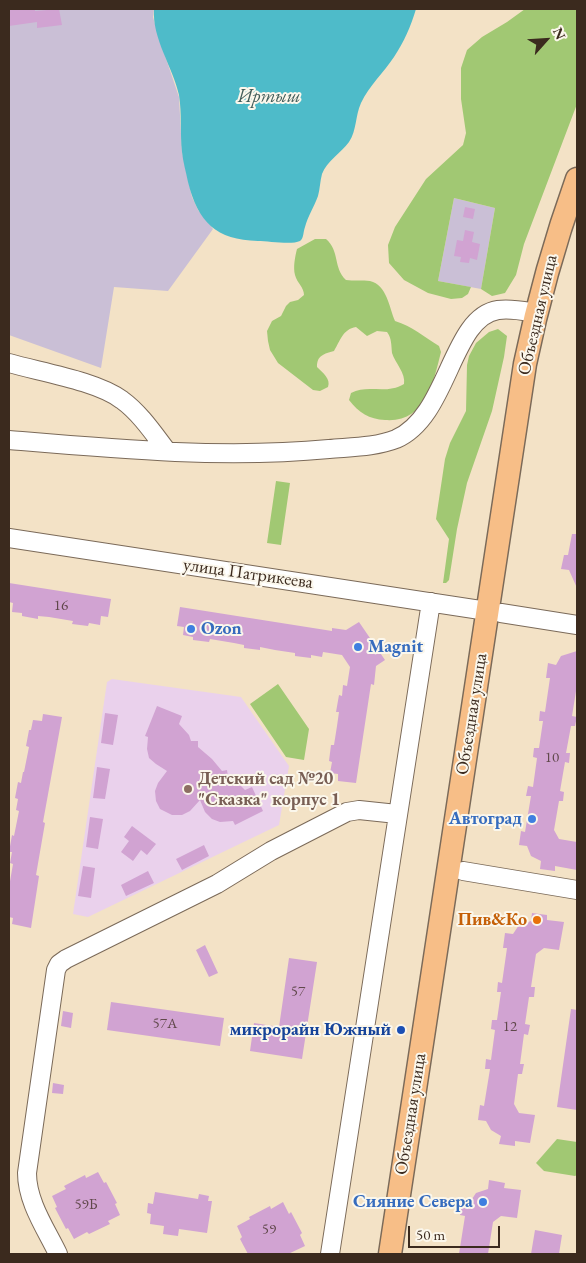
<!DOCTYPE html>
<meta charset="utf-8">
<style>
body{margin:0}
#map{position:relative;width:586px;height:1263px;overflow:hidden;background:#f3e2c6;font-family:"EB Garamond",serif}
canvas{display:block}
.frame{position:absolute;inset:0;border:10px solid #3b2a1e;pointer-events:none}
.north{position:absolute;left:521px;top:15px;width:50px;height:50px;-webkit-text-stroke:4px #fbf7ec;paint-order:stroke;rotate:64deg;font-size:14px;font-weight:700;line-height:20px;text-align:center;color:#3b2a1e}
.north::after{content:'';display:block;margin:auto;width:18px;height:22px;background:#3b2a1e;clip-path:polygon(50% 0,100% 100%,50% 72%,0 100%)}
.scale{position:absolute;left:408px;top:1226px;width:92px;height:22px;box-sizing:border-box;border:2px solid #3b2a1e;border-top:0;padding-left:6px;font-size:15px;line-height:18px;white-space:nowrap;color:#3b2a1e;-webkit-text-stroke:4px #fbf7ec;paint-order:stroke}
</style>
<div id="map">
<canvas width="586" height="1263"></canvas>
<div class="frame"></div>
<div class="north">N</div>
<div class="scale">50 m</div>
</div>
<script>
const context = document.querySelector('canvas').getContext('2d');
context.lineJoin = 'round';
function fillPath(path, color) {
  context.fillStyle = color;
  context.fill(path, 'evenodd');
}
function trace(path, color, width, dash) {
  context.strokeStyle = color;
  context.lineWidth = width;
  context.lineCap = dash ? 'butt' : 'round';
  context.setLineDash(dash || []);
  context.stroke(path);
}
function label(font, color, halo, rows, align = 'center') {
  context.font = font + ' "EB Garamond",serif';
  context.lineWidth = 4;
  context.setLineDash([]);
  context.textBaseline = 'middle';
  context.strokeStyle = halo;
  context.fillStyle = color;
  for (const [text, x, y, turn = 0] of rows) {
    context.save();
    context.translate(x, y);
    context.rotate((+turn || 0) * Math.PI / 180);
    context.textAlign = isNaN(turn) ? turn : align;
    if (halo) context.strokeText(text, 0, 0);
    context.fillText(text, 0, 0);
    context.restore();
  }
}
fillPath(new Path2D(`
 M112 679 241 697 289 766 279 825 88 917 73 914 107 682Z`), '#ead1ec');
fillPath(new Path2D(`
 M9 9H154L153 17 159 38 179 97 182 152 192 197 198 210 213 229 168 291 114 287 101 368 9 335Z
 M454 198 495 208 481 289 438 281Z`), '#cabfd6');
fillPath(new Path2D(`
 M525 9H577V104L524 244 516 275 505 293 492 296 481 289 495 208 454 198 438 281 471 287 468 294 462 298 451 299 428 293 404 280 389 263 388 245 395 227 426 179 463 145 466 133 461 99V68L467 50 482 37 507 22Z
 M315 239H326C340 251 333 268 346 280 353 281 363 280 370 281 387 285 389 307 395 321 412 326 424 337 439 346L441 352C433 384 425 423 385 420 369 419 359 413 349 400L351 393C368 384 386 395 404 384 406 373 395 363 392 353 391 345 392 339 387 332L377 331 367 336 356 327C343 329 340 341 334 351 324 354 317 355 317 367 323 373 331 379 328 387L320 391 313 390 278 363 270 350 268 341 267 331 272 321 281 316 286 306 290 302 298 300 304 295C304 287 297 283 295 275 293 267 295 257 297 249Z
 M498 329 507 336 504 357 492 411 467 483 457 529 449 580 446 583H443L449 539 436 519 445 459 450 443 466 411 467 365 469 356 476 343 489 332Z
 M276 481 290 483 281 545 267 543Z
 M278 684 309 729 304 760 286 757 250 704Z
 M557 1139 577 1142V1175L575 1176 544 1171 536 1163Z`), '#a1c873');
fillPath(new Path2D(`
 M154 9H416C411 26 404 42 394 57 384 72 369 86 361 103 355 116 357 130 349 142 341 153 327 161 322 174 320 181 320 189 318 196 314 207 308 216 305 227 303 232 304 238 300 241 292 245 268 241 258 241 216 240 198 222 188 182 186 172 183 162 182 152 180 133 182 114 179 95 173 67 152 39 154 9Z`), '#4ebbc9');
fillPath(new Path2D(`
 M9 9H35V11L59 9 62 25 37 28V22L9 26Z
 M465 207 475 209 473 219 463 217Z
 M465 230 474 232 472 242 480 244 477 260 470 258 469 263 460 262 461 257 454 256 457 240 463 241Z
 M572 534H577V588L569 570 561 569 564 555H568Z
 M9 583 111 599 108 617 101 616 100 625 89 623 88 626 72 624 73 621 49 617 38 616V619L22 616V613L12 612 13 603 9 602Z
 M180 607 332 631V628L346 630 359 622 385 660 376 666 374 685 371 684 356 783 338 781V774L330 773 332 762 329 761 331 745H334L337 726 339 712H336L339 695 342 696 343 685 347 686 350 667 342 655 323 652 322 657 311 655V658L295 656V653L275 650 260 647V650L244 648V645L234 643 210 639 209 642 193 640V637L183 635 184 627 177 626Z
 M577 651V685L572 716 577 717 575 726H571L566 753H570L569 763 565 762 560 791 564 792 563 801H559L554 830 559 839 577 842V870L555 866V871L540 869 541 861 531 856 527 846 519 845 521 831 525 832 531 796H526L528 786 533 787 537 758 533 757 534 748H539L543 721H539L540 711 545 712 550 678H546L548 663 556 665 561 656Z
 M157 706 182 716 179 724 189 735 191 741H198V747L212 759 222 771 227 770 228 777 235 780 245 790 252 787 263 811 235 825 233 821 220 822 212 819 205 812 200 800 190 811 182 815H172L160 809 156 801 155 791 158 783 167 771 156 764 149 758 147 749 148 737 145 736Z
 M105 713 118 715 113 745 101 743Z
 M43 714 62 717 43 822 45 823 36 875 39 876 31 928 12 924 13 918 9 917V887L13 864 10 863 12 852H9L12 835 14 836 19 811 16 810 18 799 15 798 18 782 21 783 23 772H24L29 747 26 746 29 730H31L33 720 42 721Z
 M97 767 110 769 105 799 93 798Z
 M90 817 103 819 98 849 86 847Z
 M132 826 156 844 147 855 141 850 133 861 121 852 129 841 124 837Z
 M204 845 209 856 182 870 176 859Z
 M83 866 95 868 91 898 78 896Z
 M148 871 154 883 126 896 121 885Z
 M532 913 547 915V920L564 922 559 950 544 948 536 954 531 987H535L534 997H529L525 1024 530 1025 528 1035 524 1034 520 1064H524L522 1074H518L514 1104 519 1113 535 1115 530 1143 515 1141V1146L499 1144 501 1136 491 1130 486 1121 478 1120 480 1105 484 1106 490 1069H485L486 1059 491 1060 495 1030 491 1029 492 1020H497L501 992H497L498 982 502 983 507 948H503L505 933 513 934 519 925 531 921Z
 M205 945 218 973 209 977 196 950Z
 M289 958 317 962 302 1059 250 1051 254 1023 279 1027Z
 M111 1002 224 1018 220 1046 107 1030Z
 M571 1009 577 1010V1110L557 1107Z
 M63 1011 73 1013 71 1028 61 1026Z
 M53 1083 64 1085 63 1094 52 1093Z
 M98 1172 104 1183 106 1182 117 1203 115 1204 120 1215 108 1221 110 1224 89 1234 87 1232 74 1239 68 1228 66 1229 55 1208 57 1207 52 1196 66 1189 64 1186 85 1175 86 1178Z
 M489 1180 505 1183 504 1188 521 1190 517 1218 501 1216 493 1222 488 1254H459L465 1216 460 1215 462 1201 470 1202 476 1193 488 1189Z
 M155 1192 198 1199 199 1194 209 1196 208 1201H212L207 1233 179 1229 178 1236 163 1234 164 1226 150 1224 151 1214 147 1213 148 1203 153 1204Z
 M283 1202 289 1214 291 1212 302 1233 300 1235 305 1246 288 1254H248L240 1239 242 1237 237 1226 250 1219 249 1217 270 1206 271 1209Z
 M535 1230 562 1235 559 1254H531Z`), '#d1a3d2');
const minor = new Path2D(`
 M9 363C40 372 97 381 122 400 140 413 154 434 167 451
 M9 440C115 449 223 459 329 449 351 447 376 447 396 439 449 416 451 317 498 310 511 308 524 311 536 313
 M9 538 487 611
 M501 613 577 625
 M463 871 577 890
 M58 1254C46 1229 27 1202 27 1173L56 970 59 964 66 959 217 884 271 851 347 812 359 810 397 814
 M330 1254 431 602`);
const major = new Path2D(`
 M390 1254 525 364C538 301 555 240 577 179`);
trace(minor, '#7b6a59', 20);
trace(major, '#7b6a59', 25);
trace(minor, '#fff', 18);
trace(major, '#f7be87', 22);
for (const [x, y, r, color] of [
 [191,629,5,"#3f7fe0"],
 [358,647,5,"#3f7fe0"],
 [188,789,5,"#8d6e63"],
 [532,819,5,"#3f7fe0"],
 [537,920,5,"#e8710a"],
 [401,1030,5,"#1a4fb4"],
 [483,1202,5,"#3f7fe0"]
]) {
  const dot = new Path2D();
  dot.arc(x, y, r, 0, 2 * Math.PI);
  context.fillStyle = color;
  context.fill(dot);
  trace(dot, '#fbf7ec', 2);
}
label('15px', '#60484b', null, [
 ["16",61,606],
 ["10",552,758],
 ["57",298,992],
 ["57А",165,1024],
 ["12",510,1027],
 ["59Б",86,1205],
 ["59",269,1230]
]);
label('18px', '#3b2a1e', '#fbf7ec', [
 ["Объездная улица",538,315,-77],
 ["улица Патрикеева",248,574,8],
 ["Объездная улица",472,714,-81],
 ["Объездная улица",411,1114,-81]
]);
label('bold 18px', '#366cbe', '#fbf7ec', [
 ["Ozon",201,629],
 ["Magnit",368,647],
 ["Автоград",522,819,"right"],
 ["Сияние Севера",473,1202,"right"]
], 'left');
label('bold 18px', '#785e54', '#fbf7ec', [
 ["Детский сад №20",198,779],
 ["\"Сказка\" корпус 1",198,800]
], 'left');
label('bold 18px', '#c56008', '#fbf7ec', [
 ["Пив&Ко",527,920]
], 'right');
label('bold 18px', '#164399', '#fbf7ec', [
 ["микрорайн Южный",391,1030]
], 'right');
label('italic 19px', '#425d5a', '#fbf7ec', [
 ["Иртыш",269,97]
]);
</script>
